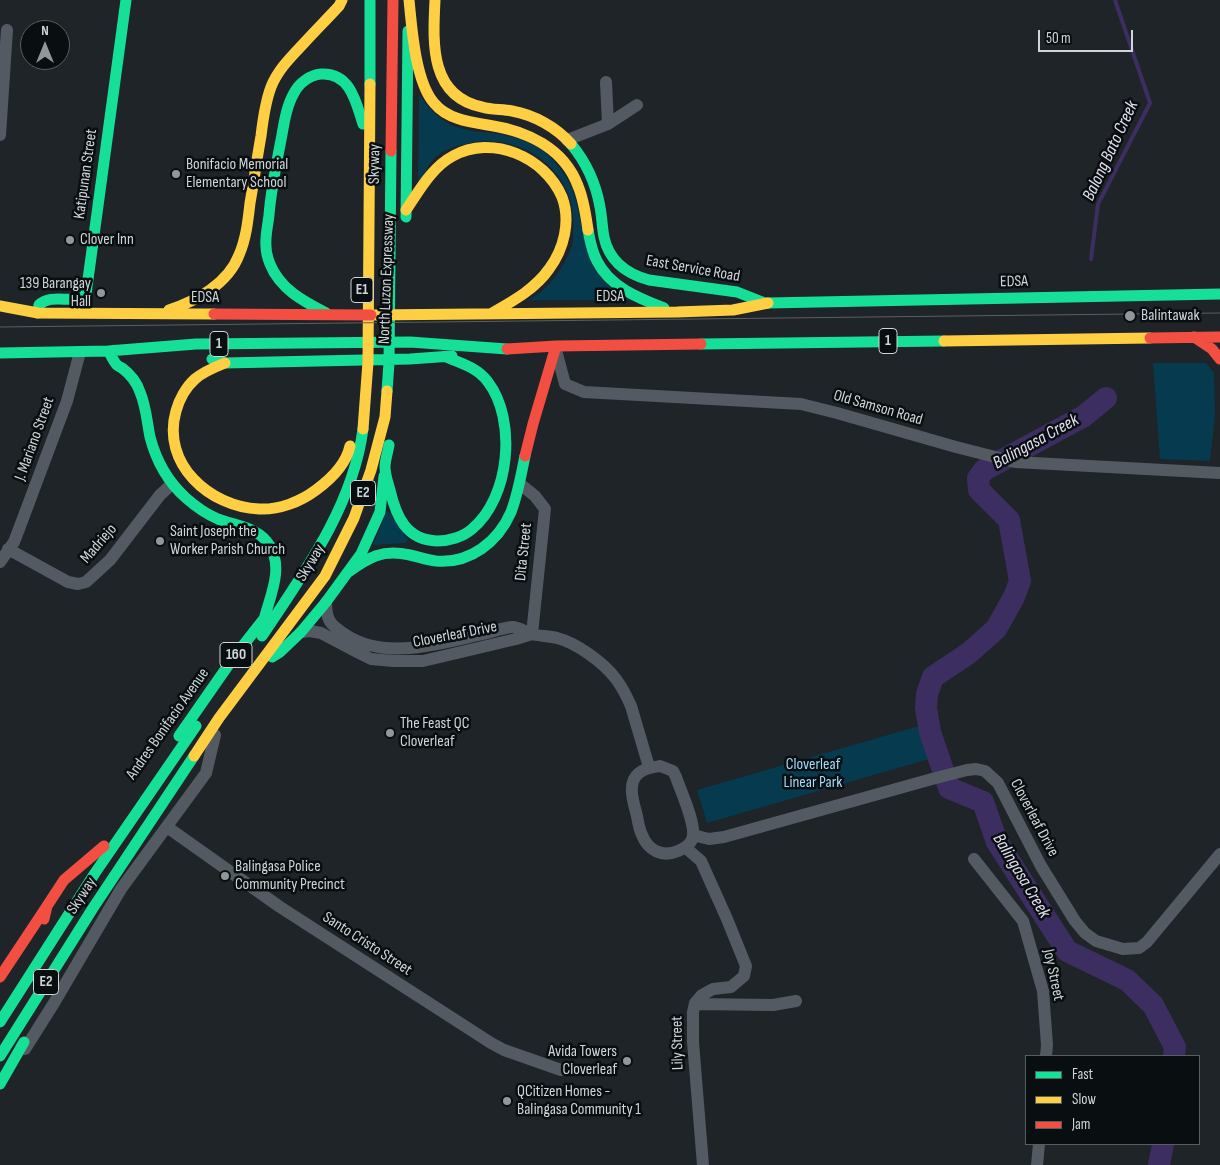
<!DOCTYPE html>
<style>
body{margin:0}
#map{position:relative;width:1220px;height:1165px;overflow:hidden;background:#1e2428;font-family:"Sofia Sans Condensed",sans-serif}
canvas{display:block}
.legend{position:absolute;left:1025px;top:1055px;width:175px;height:90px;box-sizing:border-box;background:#090e10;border:1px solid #585e60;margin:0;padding:6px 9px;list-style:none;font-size:15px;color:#cfd6d9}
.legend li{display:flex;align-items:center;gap:10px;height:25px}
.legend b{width:25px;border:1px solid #585e60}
.north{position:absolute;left:20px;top:20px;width:50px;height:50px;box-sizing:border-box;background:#090e10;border:1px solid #585e60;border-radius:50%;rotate:0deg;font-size:14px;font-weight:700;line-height:20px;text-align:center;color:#cfd6d9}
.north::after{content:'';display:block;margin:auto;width:18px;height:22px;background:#91989b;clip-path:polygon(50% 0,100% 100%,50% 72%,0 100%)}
.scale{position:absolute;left:1038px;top:30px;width:95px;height:22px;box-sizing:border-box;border:2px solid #cfd6d9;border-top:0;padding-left:6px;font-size:15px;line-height:18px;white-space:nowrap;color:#cfd6d9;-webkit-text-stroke:4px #090e10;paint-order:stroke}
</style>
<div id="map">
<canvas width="1220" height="1165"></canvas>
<ul class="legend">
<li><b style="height:6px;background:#16e098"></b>Fast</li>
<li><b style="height:6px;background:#ffcf43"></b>Slow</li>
<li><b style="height:6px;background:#f24e42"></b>Jam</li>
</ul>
<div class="north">N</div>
<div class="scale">50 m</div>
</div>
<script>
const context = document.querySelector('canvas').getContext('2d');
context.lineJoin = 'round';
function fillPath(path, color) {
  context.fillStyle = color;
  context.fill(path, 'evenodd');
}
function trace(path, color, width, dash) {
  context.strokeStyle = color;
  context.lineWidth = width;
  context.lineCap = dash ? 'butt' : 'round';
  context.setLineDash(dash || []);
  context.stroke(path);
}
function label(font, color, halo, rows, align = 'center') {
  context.font = font + ' "Sofia Sans Condensed",sans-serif';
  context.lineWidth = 5;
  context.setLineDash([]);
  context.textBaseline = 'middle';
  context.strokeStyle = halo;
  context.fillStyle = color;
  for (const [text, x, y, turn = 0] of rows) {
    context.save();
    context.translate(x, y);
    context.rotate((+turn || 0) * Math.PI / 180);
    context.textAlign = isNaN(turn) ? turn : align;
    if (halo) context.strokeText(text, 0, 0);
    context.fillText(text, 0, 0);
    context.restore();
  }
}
fillPath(new Path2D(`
 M419 95C429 108 440 121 456 127 468 131 481 132 493 133 512 136 536 142 549 156 560 167 569 179 574 194 588 238 581 276 630 300H528C532 297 537 295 541 292 553 282 566 263 571 248 573 244 573 238 573 233 577 194 555 160 519 147 502 140 483 139 466 144 457 146 446 149 438 155 428 163 423 176 418 187Z
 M1153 363H1206L1214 373 1215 415 1210 461 1160 459Z
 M387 510 408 539 406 543 373 545Z
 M919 726 929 759 707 823 697 790Z`), '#063a4f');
trace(new Path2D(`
 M1091 259 1098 204 1150 103 1115 0`), '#3d2e61', 4);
trace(new Path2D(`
 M1106 398 1084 416 984 470 978 478 979 490 1009 520 1020 581 1014 597 996 629 969 653 933 677 927 694 926 708 930 732 949 788 983 802 997 842 1067 951 1127 980 1153 1005 1175 1047 1174 1056
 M1159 1165 1163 1144`), '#3d2e61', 22);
trace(new Path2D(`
 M606 82 608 124
 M0 135 7 30
 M567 140 608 124 637 105
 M557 354 565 384 584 392 801 404 837 413 956 447 1015 462 1220 473
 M520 484 535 496 545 509 532 634
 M8 549 68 582 78 584 86 582 110 560 160 495 172 484
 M0 562 14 542 19 529 67 401 80 352
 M326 602C326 620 330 625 346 635 386 661 440 643 483 634 491 632 506 627 513 627 519 627 525 632 531 634 539 636 549 636 557 638 577 643 604 663 616 679 622 687 627 697 631 706L649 767
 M301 632 310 631 321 633 357 652 371 659 393 661H423L516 639 532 634
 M660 766 673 771 676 777C681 792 695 821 693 836 692 844 685 848 678 851 662 858 648 850 642 835 639 829 638 822 637 816 634 804 626 783 639 773 645 768 653 767 660 766Z
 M167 827 280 907 491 1043 504 1050 561 1070
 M693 835 709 839 724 837 932 779 967 770 976 769 985 771 998 783 1041 866 1075 921 1085 933 1096 941 1123 949 1139 948 1147 942 1220 854
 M686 848 701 861 727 919 746 966 744 976 731 987 713 989 702 995 695 1003 693 1012V1042L703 1165
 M974 859 1023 921 1043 991 1047 1045 1046 1056
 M695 1004 773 1005 796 1001
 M25 1049 54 1003 121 889 206 773 215 735
 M1037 1165 1039 1144`), '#545a61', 12);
trace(new Path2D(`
 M370 84V0
 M571 144C586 162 596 184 600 207 602 217 602 227 604 237 609 261 627 274 649 280L737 292 765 303
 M406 217 408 31
 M588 230C590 241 592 252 597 261 610 287 638 298 664 308
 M768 303 1220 294
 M38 313 39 305C52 292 77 306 86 294L126 0
 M326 313C303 301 280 289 270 264 268 259 266 252 266 246 265 236 268 225 269 215 271 190 276 165 281 140 284 124 286 107 294 93 299 83 310 75 321 74 350 72 356 102 363 124
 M701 344 944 341
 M108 351C111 355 113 360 116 364 119 367 119 366 122 368 130 374 137 383 140 392 146 406 147 422 150 437 156 460 168 482 186 498 195 506 206 514 218 519 236 526 259 527 270 546 283 568 271 594 265 616
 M0 353 108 351 196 344 410 342 507 349
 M212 359 225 363 410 359 452 356
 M387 391 389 363 391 151
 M389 445C388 452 385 460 385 467 385 475 388 483 390 490 396 516 406 540 437 541 449 541 463 537 472 529 510 498 517 420 488 382 478 368 461 363 446 357
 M347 573C369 557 382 549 410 555 419 557 427 560 436 561 470 564 498 542 511 512 518 494 521 475 525 456
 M262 636C304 573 353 506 363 429
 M272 657 280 652 301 632 326 602 361 554 380 512 384 476
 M179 736 234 657 267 615
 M0 1022 95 873 196 726
 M0 1056 93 908 194 756
 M0 1084 24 1042`), '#16e098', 11);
trace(new Path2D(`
 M409 0C412 28 415 81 434 103 447 119 469 122 488 125 527 131 564 148 578 186 584 200 586 216 588 230
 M435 0C433 42 429 96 482 107 492 110 502 109 512 111 534 115 556 127 571 144
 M406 210C419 191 432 167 453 156 492 134 545 157 562 197 571 221 564 249 549 269 535 289 513 301 492 313
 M0 306 38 313 214 314
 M169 310C196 301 228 284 239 255 246 239 248 221 250 203 254 181 257 158 261 136 263 119 265 103 271 87 278 69 292 56 305 42 316 30 328 18 339 6L342 0
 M371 315 677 312 733 310 768 303
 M944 341 1150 338
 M225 363C215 367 203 372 195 379 186 387 179 400 176 411 161 464 210 507 259 509 279 510 300 502 316 490 331 479 346 465 350 446
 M363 429 368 362 370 84
 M194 756 219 718 325 576 354 518 371 470 385 417 387 391`), '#ffcf43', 11);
trace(new Path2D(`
 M391 151 393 0
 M214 314 371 315
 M1194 337 1212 349 1220 359
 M1150 338 1220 337
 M507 349 556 346 701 344
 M525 456 533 424 556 346
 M44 919 47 906 64 880 104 846
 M0 977 47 906`), '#f24e42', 11);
trace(new Path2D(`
 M0 327 1220 313`), '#5b6064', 1);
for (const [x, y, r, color] of [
 [176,174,5,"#91989b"],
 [70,240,5,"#91989b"],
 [101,293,5,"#91989b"],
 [1130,316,6,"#91989b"],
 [160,541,5,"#91989b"],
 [390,733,5,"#91989b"],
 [225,876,5,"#91989b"],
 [627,1061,5,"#91989b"],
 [507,1101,5,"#91989b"]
]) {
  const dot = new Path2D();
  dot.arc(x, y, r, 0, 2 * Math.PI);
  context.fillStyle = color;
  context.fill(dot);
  trace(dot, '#090e10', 2);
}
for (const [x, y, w] of [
 [362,290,22],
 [888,341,18],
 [219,344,18],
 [363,493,25],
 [236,655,32],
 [46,982,25]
]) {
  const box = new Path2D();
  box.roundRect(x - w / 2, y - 12.5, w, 25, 4);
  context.fillStyle = '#090e10';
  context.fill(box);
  trace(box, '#cfd6d9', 1);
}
label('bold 15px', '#cfd6d9', null, [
 ["E1",362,290],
 ["1",888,341],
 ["1",219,344],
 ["E2",363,493],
 ["160",236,655],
 ["E2",46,982]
]);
label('16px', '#cfd6d9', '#090e10', [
 ["Skyway",375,164,-89],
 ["Katipunan Street",86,174,-82],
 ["East Service Road",693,269,10],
 ["North Luzon Expressway",387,279,-88],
 ["EDSA",1014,282,-1],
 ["EDSA",610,297],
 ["EDSA",205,298],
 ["Old Samson Road",878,408,16],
 ["J. Mariano Street",35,439,-70],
 ["Madriejo",99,544,-49],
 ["Dita Street",524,552,-84],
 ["Skyway",311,563,-59],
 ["Cloverleaf Drive",455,635,-11],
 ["Andres Bonifacio Avenue",168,724,-55],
 ["Cloverleaf Drive",1034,818,62],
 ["Skyway",82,896,-57],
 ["Santo Cristo Street",367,944,33],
 ["Joy Street",1053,975,78],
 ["Lily Street",678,1043,-91]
]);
label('16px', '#cfd6d9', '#090e10', [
 ["Bonifacio Memorial",186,165],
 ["Elementary School",186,183],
 ["Clover Inn",80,240],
 ["139 Barangay",91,284,"right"],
 ["Hall",91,302,"right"],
 ["Balintawak",1141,316],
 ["Saint Joseph the",170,532],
 ["Worker Parish Church",170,550],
 ["The Feast QC",400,724],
 ["Cloverleaf",400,742],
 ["Balingasa Police",235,867],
 ["Community Precinct",235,885],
 ["Avida Towers",617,1052,"right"],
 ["Cloverleaf",617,1070,"right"],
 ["QCitizen Homes -",517,1092],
 ["Balingasa Community 1",517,1110]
], 'left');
label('16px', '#9fdbfa', '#090e10', [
 ["Cloverleaf",813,765],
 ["Linear Park",813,783]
]);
label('italic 18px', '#e2def0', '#090e10', [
 ["Balong Bato Creek",1111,151,-65],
 ["Balingasa Creek",1036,442,-29],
 ["Balingasa Creek",1021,876,59]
]);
</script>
